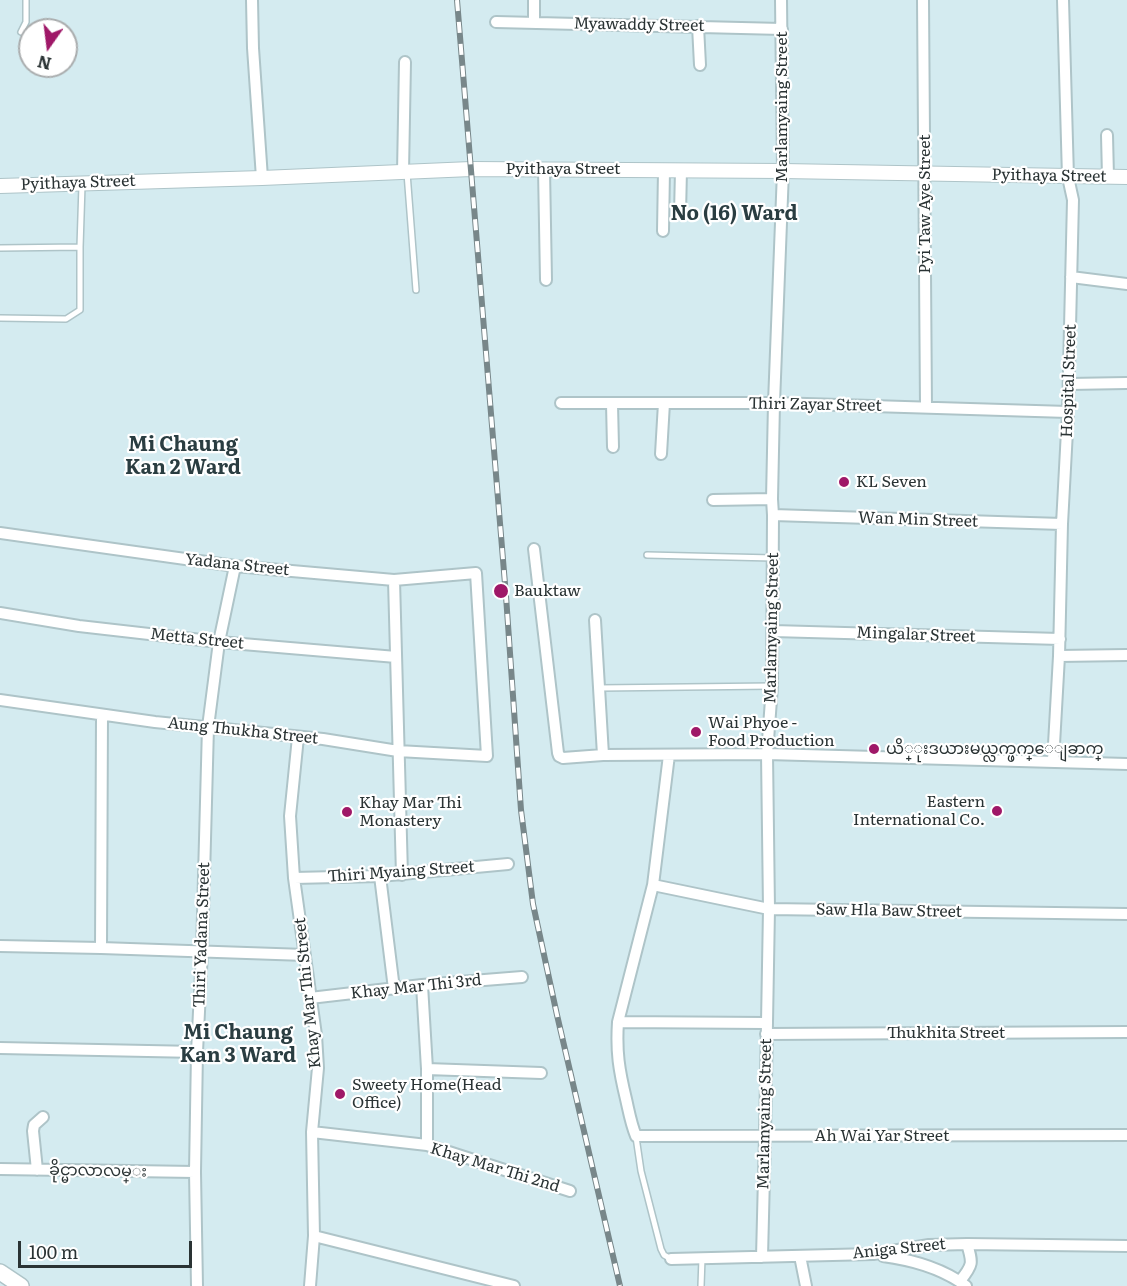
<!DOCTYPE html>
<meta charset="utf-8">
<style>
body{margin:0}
#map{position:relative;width:1127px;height:1286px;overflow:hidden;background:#d4ebf0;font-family:Literata,serif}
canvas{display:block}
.north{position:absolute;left:18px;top:18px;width:60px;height:60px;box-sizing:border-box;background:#fff;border:2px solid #aaadae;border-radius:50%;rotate:194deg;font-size:16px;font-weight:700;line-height:24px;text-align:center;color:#2a3334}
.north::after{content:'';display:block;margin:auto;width:21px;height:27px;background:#9f1868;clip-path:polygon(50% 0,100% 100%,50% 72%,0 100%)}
.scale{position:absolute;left:18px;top:1241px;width:174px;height:27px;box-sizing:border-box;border:3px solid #2a3334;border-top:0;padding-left:8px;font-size:18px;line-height:21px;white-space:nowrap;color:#2a3334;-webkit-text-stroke:4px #fff;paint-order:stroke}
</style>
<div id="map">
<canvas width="1127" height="1286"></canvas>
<div class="north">N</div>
<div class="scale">100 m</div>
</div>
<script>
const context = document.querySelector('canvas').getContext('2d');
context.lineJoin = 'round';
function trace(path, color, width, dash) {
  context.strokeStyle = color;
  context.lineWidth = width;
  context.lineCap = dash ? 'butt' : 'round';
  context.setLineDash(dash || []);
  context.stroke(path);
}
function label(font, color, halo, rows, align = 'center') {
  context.font = font + ' Literata,"Noto Sans Myanmar",serif';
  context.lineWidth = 4.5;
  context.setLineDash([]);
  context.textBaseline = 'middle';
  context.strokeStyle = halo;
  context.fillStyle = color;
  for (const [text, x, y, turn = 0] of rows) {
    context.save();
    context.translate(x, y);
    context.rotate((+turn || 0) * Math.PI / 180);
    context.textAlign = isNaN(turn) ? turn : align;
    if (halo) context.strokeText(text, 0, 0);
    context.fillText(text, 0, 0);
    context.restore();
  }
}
const lane = new Path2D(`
 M21 32 26 22V0
 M407 173 416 290
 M0 248 80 247
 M0 318 66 319 80 310V247L82 185
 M647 555 773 558
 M600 688 772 686
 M636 1137 641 1171 661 1249 664 1255 671 1259
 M701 1286 702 1258`);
const street = new Path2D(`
 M252 0 253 48 262 178
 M923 0 926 407
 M496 22 782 29
 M534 23V0
 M698 26 700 65
 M1107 135 1108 177
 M544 169 546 280
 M403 172 405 62
 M680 214 681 170
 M663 231 664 170
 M1071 277 1127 284
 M1069 384 1127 383
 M561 403H774L1068 412
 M612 404 613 447
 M661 454 664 403
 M713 500 772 499
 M773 515 1062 524
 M0 533 235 566 394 580 476 573 487 756 398 751 323 739 155 722 0 700
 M534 549 558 753 559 756 563 758 603 755 767 754 1127 764
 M394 580 402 875
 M0 613 79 626 219 642 396 657
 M595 620 603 755
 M773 631 1060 639
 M1059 656 1127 655
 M298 737 290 816 294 878 316 1035 318 1068 312 1132 314 1236 310 1286
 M669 755 653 885 618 1022C616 1052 619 1070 626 1099 629 1112 631 1124 636 1136L1127 1135
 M1053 762 1059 656 1062 524 1068 412 1073 200 1068 177 1063 0
 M380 876 394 989
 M294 878 380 876 508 864
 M653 885 769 909 1127 914
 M0 946 101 948 305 955
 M101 948 102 715
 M422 985 427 1069V1145
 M310 998 422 985 522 977
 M618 1022 766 1023
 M766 1034 1127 1032
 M0 1048 197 1052
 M427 1069 541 1073
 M312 1132 427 1145 570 1191
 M0 1169 195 1172
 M37 1170 33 1131 34 1125 43 1117
 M314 1236 514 1286
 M800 1256 806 1286
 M883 1256C913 1260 942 1268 966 1286
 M762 1257 765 1136 769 909 767 754 772 686 773 515 772 499 774 403 783 171 781 0
 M671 1259 873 1254 929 1245 967 1244 1127 1246
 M960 1281C973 1265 973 1263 967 1244
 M197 1286 195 1172 197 1052 202 951 208 727 219 642 235 566`);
const secondary = new Path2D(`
 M0 186 262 178 471 169 783 171 1127 177`);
const primary = new Path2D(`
 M0 1272 21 1286`);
trace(lane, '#aec4c8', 8);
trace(street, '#aec4c8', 14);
trace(secondary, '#aec4c8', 16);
trace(primary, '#aec4c8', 18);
trace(lane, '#fff', 5);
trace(street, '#fff', 10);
trace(secondary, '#fff', 14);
trace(primary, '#fff', 15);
const rail = new Path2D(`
 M457 0 506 596 521 810 533 904 557 1015 620 1286`);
trace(rail, '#78878a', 6);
trace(rail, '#fff', 4, [11]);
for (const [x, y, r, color] of [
 [844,482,6,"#9f1868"],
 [501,591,8,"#9f1868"],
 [696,732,6,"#9f1868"],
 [874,749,6,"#9f1868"],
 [997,811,6,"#9f1868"],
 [347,812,6,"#9f1868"],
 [340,1094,6,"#9f1868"]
]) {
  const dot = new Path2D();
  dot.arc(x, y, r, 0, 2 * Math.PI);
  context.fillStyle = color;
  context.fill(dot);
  trace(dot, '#fff', 2);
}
label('16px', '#2a3334', '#fff', [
 ["Myawaddy Street",639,25,1],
 ["Marlamyaing Street",782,107,-90],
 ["Pyithaya Street",563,169],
 ["Pyithaya Street",1049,176,1],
 ["Pyithaya Street",78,183,-2],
 ["Pyi Taw Aye Street",925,204,-90],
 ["Hospital Street",1069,381,-88],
 ["Thiri Zayar Street",815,405,1],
 ["Wan Min Street",918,520,2],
 ["Yadana Street",237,565,6],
 ["Marlamyaing Street",772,628,-89],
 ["Mingalar Street",916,635,2],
 ["Metta Street",197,639,6],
 ["Aung Thukha Street",243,731,6],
 ["Thiri Myaing Street",401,872,-4],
 ["Saw Hla Baw Street",889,911,1],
 ["Thiri Yadana Street",202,935,-88],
 ["Khay Mar Thi 3rd",416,987,-6],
 ["Khay Mar Thi Street",308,993,-96],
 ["Thukhita Street",946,1033],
 ["Marlamyaing Street",765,1114,-89],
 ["Ah Wai Yar Street",882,1136],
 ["Khay Mar Thi 2nd",495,1168,17],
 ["ခိုင္မာလာလမ္း",98,1171,1],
 ["Aniga Street",899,1249,-6]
]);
label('16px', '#2a3334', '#fff', [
 ["KL Seven",856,482],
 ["Bauktaw",514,591],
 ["Wai Phyoe -",708,723],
 ["Food Production",708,741],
 ["ယိ္ုးဒယားမယ္လက္ဖက္ေျခာက္",886,749],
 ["Eastern",985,802,"right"],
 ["International Co.",985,820,"right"],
 ["Khay Mar Thi",359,803],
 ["Monastery",359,821],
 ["Sweety Home(Head",352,1085],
 ["Office)",352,1103]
], 'left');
label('bold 20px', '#2a3d41', '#fff', [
 ["No (16) Ward",734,214],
 ["Mi Chaung",183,445],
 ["Kan 2 Ward",183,468],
 ["Mi Chaung",238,1033],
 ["Kan 3 Ward",238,1056]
]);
</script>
